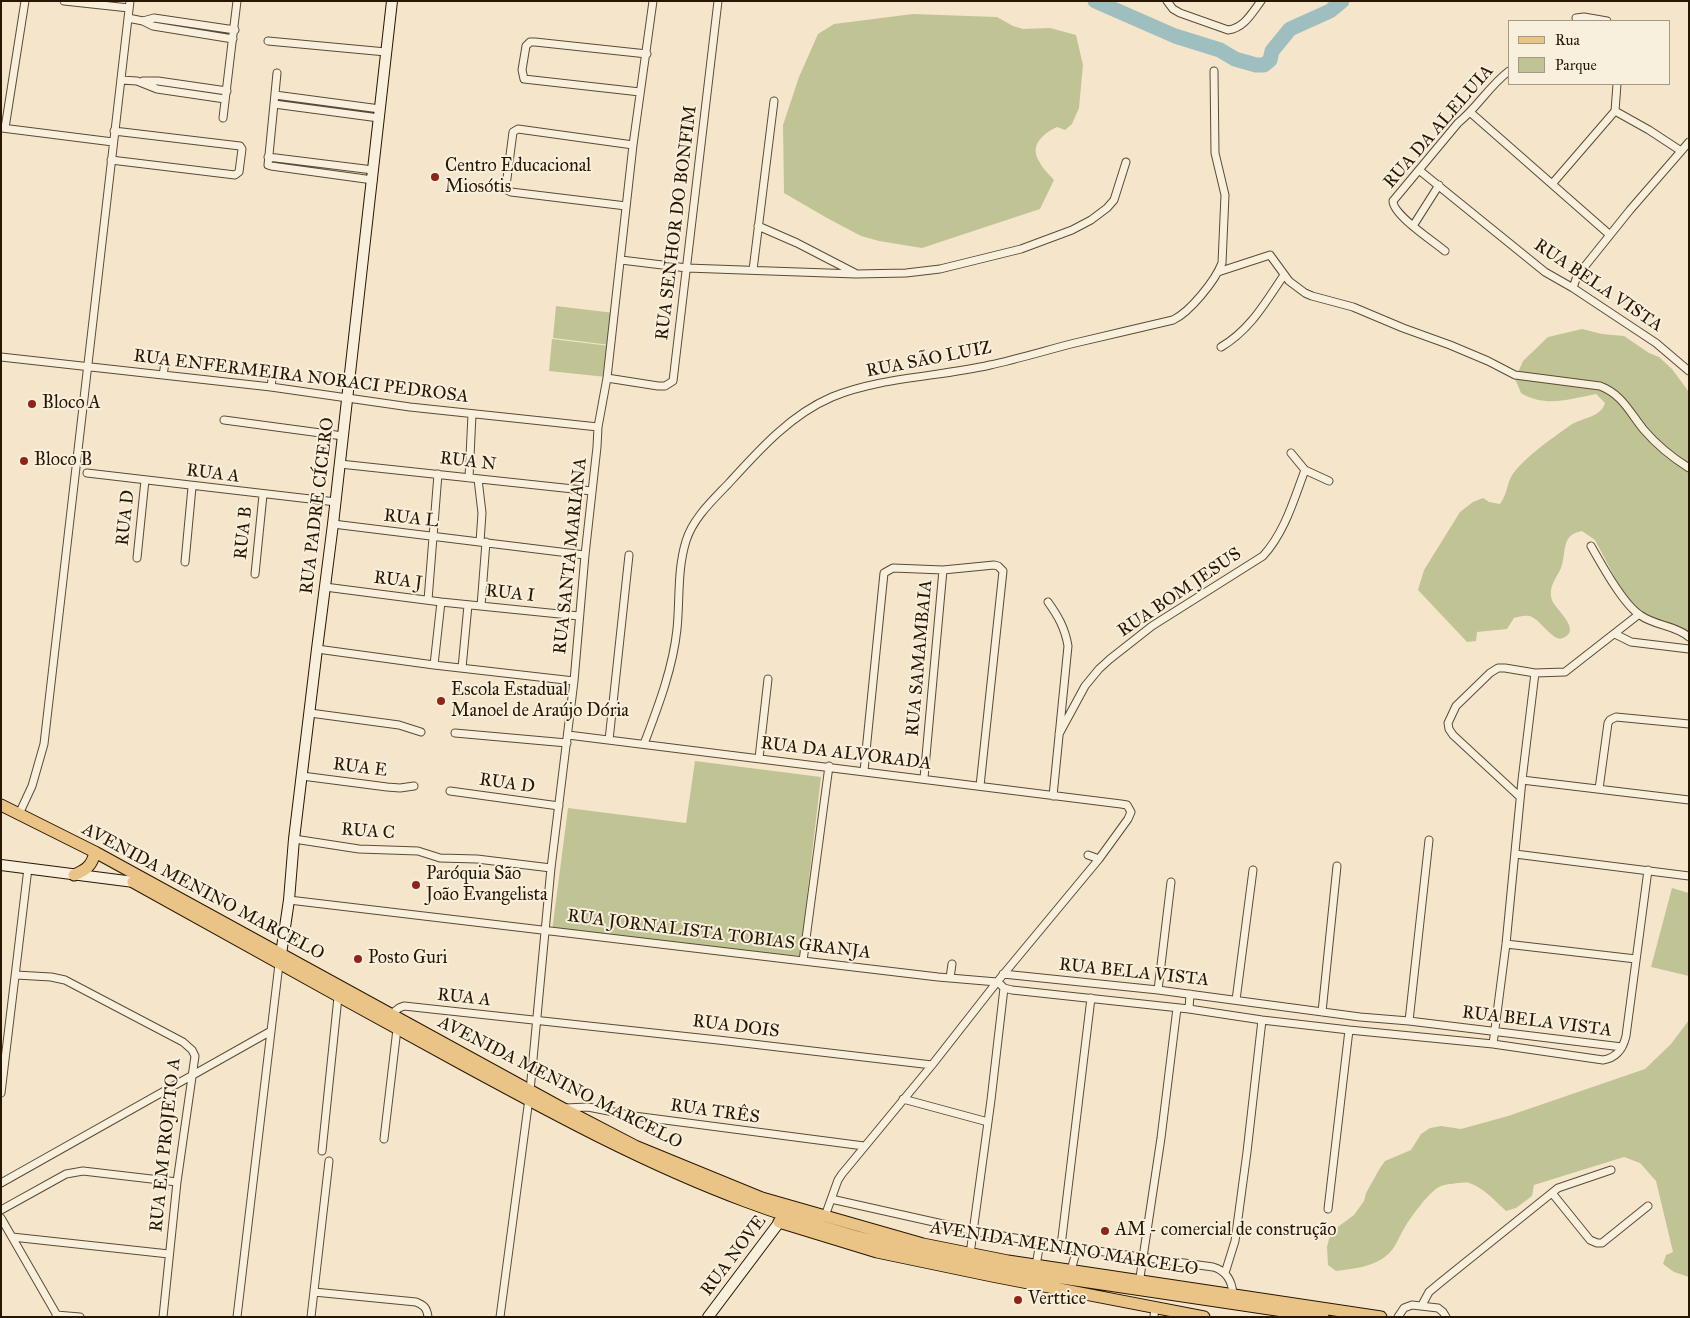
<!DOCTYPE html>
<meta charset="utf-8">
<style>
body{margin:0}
#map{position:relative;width:1690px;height:1318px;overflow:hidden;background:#f5e6cb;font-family:"IM FELL Great Primer",serif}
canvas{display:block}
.frame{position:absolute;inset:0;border:2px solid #271701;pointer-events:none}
.legend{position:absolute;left:1508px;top:20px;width:162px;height:65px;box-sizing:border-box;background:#f8efdd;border:1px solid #a49985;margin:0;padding:6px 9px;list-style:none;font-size:15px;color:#271701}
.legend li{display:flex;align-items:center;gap:10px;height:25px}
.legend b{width:25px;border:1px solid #a49985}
</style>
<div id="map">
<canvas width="1690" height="1318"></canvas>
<div class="frame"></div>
<ul class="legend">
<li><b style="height:6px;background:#eac386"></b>Rua</li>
<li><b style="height:14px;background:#c0c495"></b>Parque</li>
</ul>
</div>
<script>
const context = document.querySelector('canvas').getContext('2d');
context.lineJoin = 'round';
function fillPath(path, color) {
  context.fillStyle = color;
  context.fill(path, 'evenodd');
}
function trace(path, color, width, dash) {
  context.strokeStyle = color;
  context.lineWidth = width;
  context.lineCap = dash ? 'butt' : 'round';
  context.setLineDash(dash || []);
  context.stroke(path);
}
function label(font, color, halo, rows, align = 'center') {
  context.font = font + ' "IM FELL Great Primer",serif';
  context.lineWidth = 4;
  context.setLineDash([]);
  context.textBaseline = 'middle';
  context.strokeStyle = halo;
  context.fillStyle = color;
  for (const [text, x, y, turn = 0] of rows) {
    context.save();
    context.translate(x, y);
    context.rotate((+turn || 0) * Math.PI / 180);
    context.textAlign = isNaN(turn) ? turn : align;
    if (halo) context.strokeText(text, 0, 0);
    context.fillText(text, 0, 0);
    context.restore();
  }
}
fillPath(new Path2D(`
 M913 14 997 17 1013 26 1023 29 1050 28 1076 35 1083 65 1079 108 1072 124 1065 130 1057 127C1044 133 1029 145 1039 161 1042 168 1049 174 1054 180L1040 209 922 248 879 241 861 236 827 218 784 193 783 125 799 77 818 34 834 24Z
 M556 306 614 313 610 345 553 338Z
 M1582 329 1602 334 1624 336 1649 353 1659 357 1672 369 1689 392V632L1655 623 1639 610 1623 593 1595 540 1582 531C1560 535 1567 553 1561 568 1556 579 1548 587 1552 600 1554 608 1583 630 1563 638 1553 643 1540 618 1529 616 1525 615 1518 617 1514 618L1507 629 1477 632 1476 641 1467 642 1418 590 1424 570 1460 512 1473 502 1483 498 1489 502 1500 504C1507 493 1506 490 1510 479 1518 462 1552 438 1568 427 1580 417 1600 419 1605 403L1596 394C1569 399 1546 408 1521 393L1515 379 1523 361 1548 337Z
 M552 339 610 346 606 377 549 371Z
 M695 761 821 777 800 956 552 931 568 808 686 823Z
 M1672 888 1689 893V976L1651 967Z
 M1689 1020V1277L1674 1272 1663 1264 1666 1255 1673 1252 1656 1181 1640 1163 1624 1157 1534 1185 1532 1196 1516 1208 1506 1211C1495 1201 1483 1187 1469 1183 1466 1182 1461 1183 1458 1183 1451 1184 1445 1184 1439 1187 1429 1192 1411 1217 1405 1227 1398 1238 1396 1248 1386 1256 1373 1267 1352 1269 1336 1271L1328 1265 1327 1247 1329 1239 1335 1229 1354 1215 1364 1201 1366 1193 1380 1168 1385 1161 1411 1150 1421 1134 1430 1128 1441 1126 1461 1129 1508 1116 1645 1069 1671 1044Z`), '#c0c495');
trace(new Path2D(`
 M1095 1 1175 36 1220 50 1235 59 1256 65H1264L1270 60 1272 51 1290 29 1330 11 1342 1`), '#9fbebf', 15);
const street = new Path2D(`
 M64 1 129 8
 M1167 1 1173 9 1180 13 1228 30C1244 28 1252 13 1261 1
 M128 18 143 21 153 26 233 39
 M1576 18 1584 17 1607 21
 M143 21 154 18 235 30
 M268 41 386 52
 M277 73 268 165 271 166 373 180
 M121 80 137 81 157 89 225 99
 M143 81H158L227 91
 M640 92 524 79 522 70 526 46 530 42H535L647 54
 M275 95 380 109
 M274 104 379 118
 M1615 111 1649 130 1681 151
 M1471 113 1610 235
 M223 118 237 1
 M2 128 113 142
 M5 128 25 1
 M268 157 373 170
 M111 160 235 175 239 172 242 149 240 146 114 131
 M1419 170 1545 272 1573 288 1656 343 1689 371
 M1552 184 1615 111 1617 84
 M626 206 511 192 507 190 506 186 513 132 518 129 633 145
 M758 226 797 243 855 273
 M1413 226 1439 185
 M1445 251C1433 241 1393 215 1393 201L1458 123C1477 108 1489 86 1509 71
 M621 260 687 268 770 271 856 274 906 273 940 269 1021 249 1072 230 1091 220 1107 208 1114 200 1126 162
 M753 270 774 101
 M1218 272 1270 255 1289 281 1305 293 1312 296 1353 307 1403 328 1450 345 1488 361 1515 375 1600 386C1622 394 1630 413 1644 430 1656 444 1673 458 1689 468
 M1573 288 1577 276 1630 210 1689 142
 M1221 347C1250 330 1265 303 1284 275
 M1 357 271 387 410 407 598 427
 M163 375 165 363
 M607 378 658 386H665L673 381 718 1
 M271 387 272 379
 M224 420 343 436
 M340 464 592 491
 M1305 470 1329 481
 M87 473 336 502
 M469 478 472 414
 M478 479 482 513 480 542
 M333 524 585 555
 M1591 546C1602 565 1623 604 1640 615 1655 626 1675 625 1689 637
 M137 558 145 480
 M185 562 192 487
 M255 574 263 495
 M325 587 441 602 579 616
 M428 600 438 474
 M1048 602C1058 616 1065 628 1068 646L1053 796
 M481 606 486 542
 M1615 634 1631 642 1689 649
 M317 649 434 665 574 681
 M434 665 441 602
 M462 668 468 605
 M310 713 399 725 421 732
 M455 733 567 743
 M1059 734 1085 686 1099 669 1110 659 1152 626 1263 556C1285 532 1294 499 1305 470L1291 453
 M568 735 1121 804 1127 805 1131 812 1128 819 1099 859 997 982 932 1065 842 1174 838 1180 825 1216
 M609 740 629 555
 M644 744C658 707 673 668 677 629 680 600 677 570 686 541 693 518 713 500 729 483 759 450 790 415 832 397 881 377 938 377 990 365 1018 359 1047 350 1075 343 1108 335 1140 328 1173 320 1190 312 1215 281 1222 263L1225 195 1215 153 1214 71
 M759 758 768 679
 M864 771 884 573 893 568 943 570 994 565 998 566 1003 571 980 786
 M302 776 387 787 400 788 414 786
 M924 778 943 570
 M1522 780 1689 800
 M1599 789 1608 723 1610 720 1616 717 1689 724
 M450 791 559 806
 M1520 797 1453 735 1449 729 1448 723 1456 706 1490 673 1498 668H1505L1535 673 1565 672 1638 615
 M19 814 32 786 44 744 130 1
 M294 839 359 849 418 851 440 858 477 859 551 868
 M1515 854 1689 876
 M1088 855 1099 859
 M289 900 938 977 997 982
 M1506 944 1636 959
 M803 961 829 766
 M1003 974 1158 990 1360 1017 1409 1021 1622 1047
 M16 975 51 977 65 980 183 1042 192 1050 195 1056 177 1182 163 1317
 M950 978 952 964
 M1004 988 1012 990 1189 1009 1262 1020 1349 1030 1493 1044 1603 1060C1616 1058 1623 1049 1626 1036L1648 870
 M1158 990 1171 882
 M1236 1000 1253 870
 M1189 1009 1190 994
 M1322 1012 1337 866
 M390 1015 399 1008 404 1006 718 1040 932 1065
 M1409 1021 1429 840
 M1493 1044 1506 944 1522 780 1535 673
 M1 1093 28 868
 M903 1099 988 1122
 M565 1108 588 1107 634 1116 864 1146
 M384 1139 397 1029
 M322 1151 338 997
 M1 1183 271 1031
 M1552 1193 1590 1240 1597 1243H1602L1648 1206
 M831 1199 974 1231 1061 1246 1213 1267C1227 1271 1232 1281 1233 1294
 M1328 1209 1349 1030
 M1 1210 66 1174 83 1171 177 1182
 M1 1218 58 1317
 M12 1237 169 1254
 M1061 1246 1091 998
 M970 1254 991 1100 1004 988 1001 985
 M1036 1265 1040 1243
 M1071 1270 1077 1249
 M1225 1273 1235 1241 1247 1152 1262 1020
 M1139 1284 1161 1138 1177 1008
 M314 1292 416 1302C424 1305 427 1308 428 1317
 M1422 1305 1429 1292 1441 1282 1558 1188 1611 1170
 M56 1315 80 1317
 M237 1317 279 964
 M311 1317 329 1161
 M500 1317 530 1091 551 868 574 681 585 555 597 447 598 427 607 378 633 145 653 1
 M1154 1317 1155 1306
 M1398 1317 1404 1308 1412 1305 1438 1308 1443 1312 1446 1317`);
const secondary = new Path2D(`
 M1 865 134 882
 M280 961 289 900 294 839 317 649 333 524 392 1
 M708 1317 784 1216`);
const primary = new Path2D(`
 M1 805 95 852 562 1108 635 1146 762 1198 923 1244 1008 1261 1381 1317
 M74 875C86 870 92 866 95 852
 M133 882C242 943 352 1004 462 1064 554 1114 646 1164 745 1201 817 1228 893 1247 968 1264L1323 1317
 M779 1222 877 1252 992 1276 1204 1317`);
trace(street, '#5a4b34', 9);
trace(secondary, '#271701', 12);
trace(primary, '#271701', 13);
trace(street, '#f8efdd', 7);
trace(secondary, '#f8efdd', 10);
trace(primary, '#eac386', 11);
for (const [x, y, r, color] of [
 [435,177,5,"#8f2418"],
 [32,404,5,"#8f2418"],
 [24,461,5,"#8f2418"],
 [441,701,5,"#8f2418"],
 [416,885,5,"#8f2418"],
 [358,959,5,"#8f2418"],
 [1105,1231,5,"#8f2418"],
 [1018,1300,5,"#8f2418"]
]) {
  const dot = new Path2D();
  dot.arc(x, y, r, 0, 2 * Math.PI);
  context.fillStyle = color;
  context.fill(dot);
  trace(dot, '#f8efdd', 2);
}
label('18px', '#271701', '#f8efdd', [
 ["RUA DA ALELUIA",1439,127,-49],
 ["RUA SENHOR DO BONFIM",677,223,-83],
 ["RUA BELA VISTA",1598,286,34],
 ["RUA SÃO LUIZ",929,360,-11],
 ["RUA ENFERMEIRA NORACI PEDROSA",301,377,7],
 ["RUA N",468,462,7],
 ["RUA A",213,474,7],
 ["RUA PADRE CÍCERO",318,506,-83],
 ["RUA D",126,518,-84],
 ["RUA L",411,519,6],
 ["RUA B",244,533,-84],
 ["RUA SANTA MARIANA",571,556,-84],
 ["RUA J",398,581,7],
 ["RUA BOM JESUS",1180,593,-34],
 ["RUA I",510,594,6],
 ["RUA SAMAMBAIA",920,658,-85],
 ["RUA DA ALVORADA",846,754,7],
 ["RUA E",360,768,7],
 ["RUA D",507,784,8],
 ["RUA C",368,832,4],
 ["AVENIDA MENINO MARCELO",203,892,28],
 ["RUA JORNALISTA TOBIAS GRANJA",719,935,7],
 ["RUA BELA VISTA",1134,973,6],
 ["RUA A",464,998,6],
 ["RUA BELA VISTA",1537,1022,7],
 ["RUA DOIS",736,1027,7],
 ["AVENIDA MENINO MARCELO",560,1083,27],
 ["RUA TRÊS",715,1112,8],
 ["RUA EM PROJETO A",166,1145,-84],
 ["AVENIDA MENINO MARCELO",1064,1249,9],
 ["RUA NOVE",734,1256,-53]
]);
label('18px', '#271701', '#f8efdd', [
 ["Centro Educacional",445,167],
 ["Miosótis",445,188],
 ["Bloco A",42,404],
 ["Bloco B",34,461],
 ["Escola Estadual",451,691],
 ["Manoel de Araújo Dória",451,712],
 ["Paróquia São",426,875],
 ["João Evangelista",426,896],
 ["Posto Guri",368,959],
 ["AM - comercial de construção",1115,1231],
 ["Verttice",1028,1300]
], 'left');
</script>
